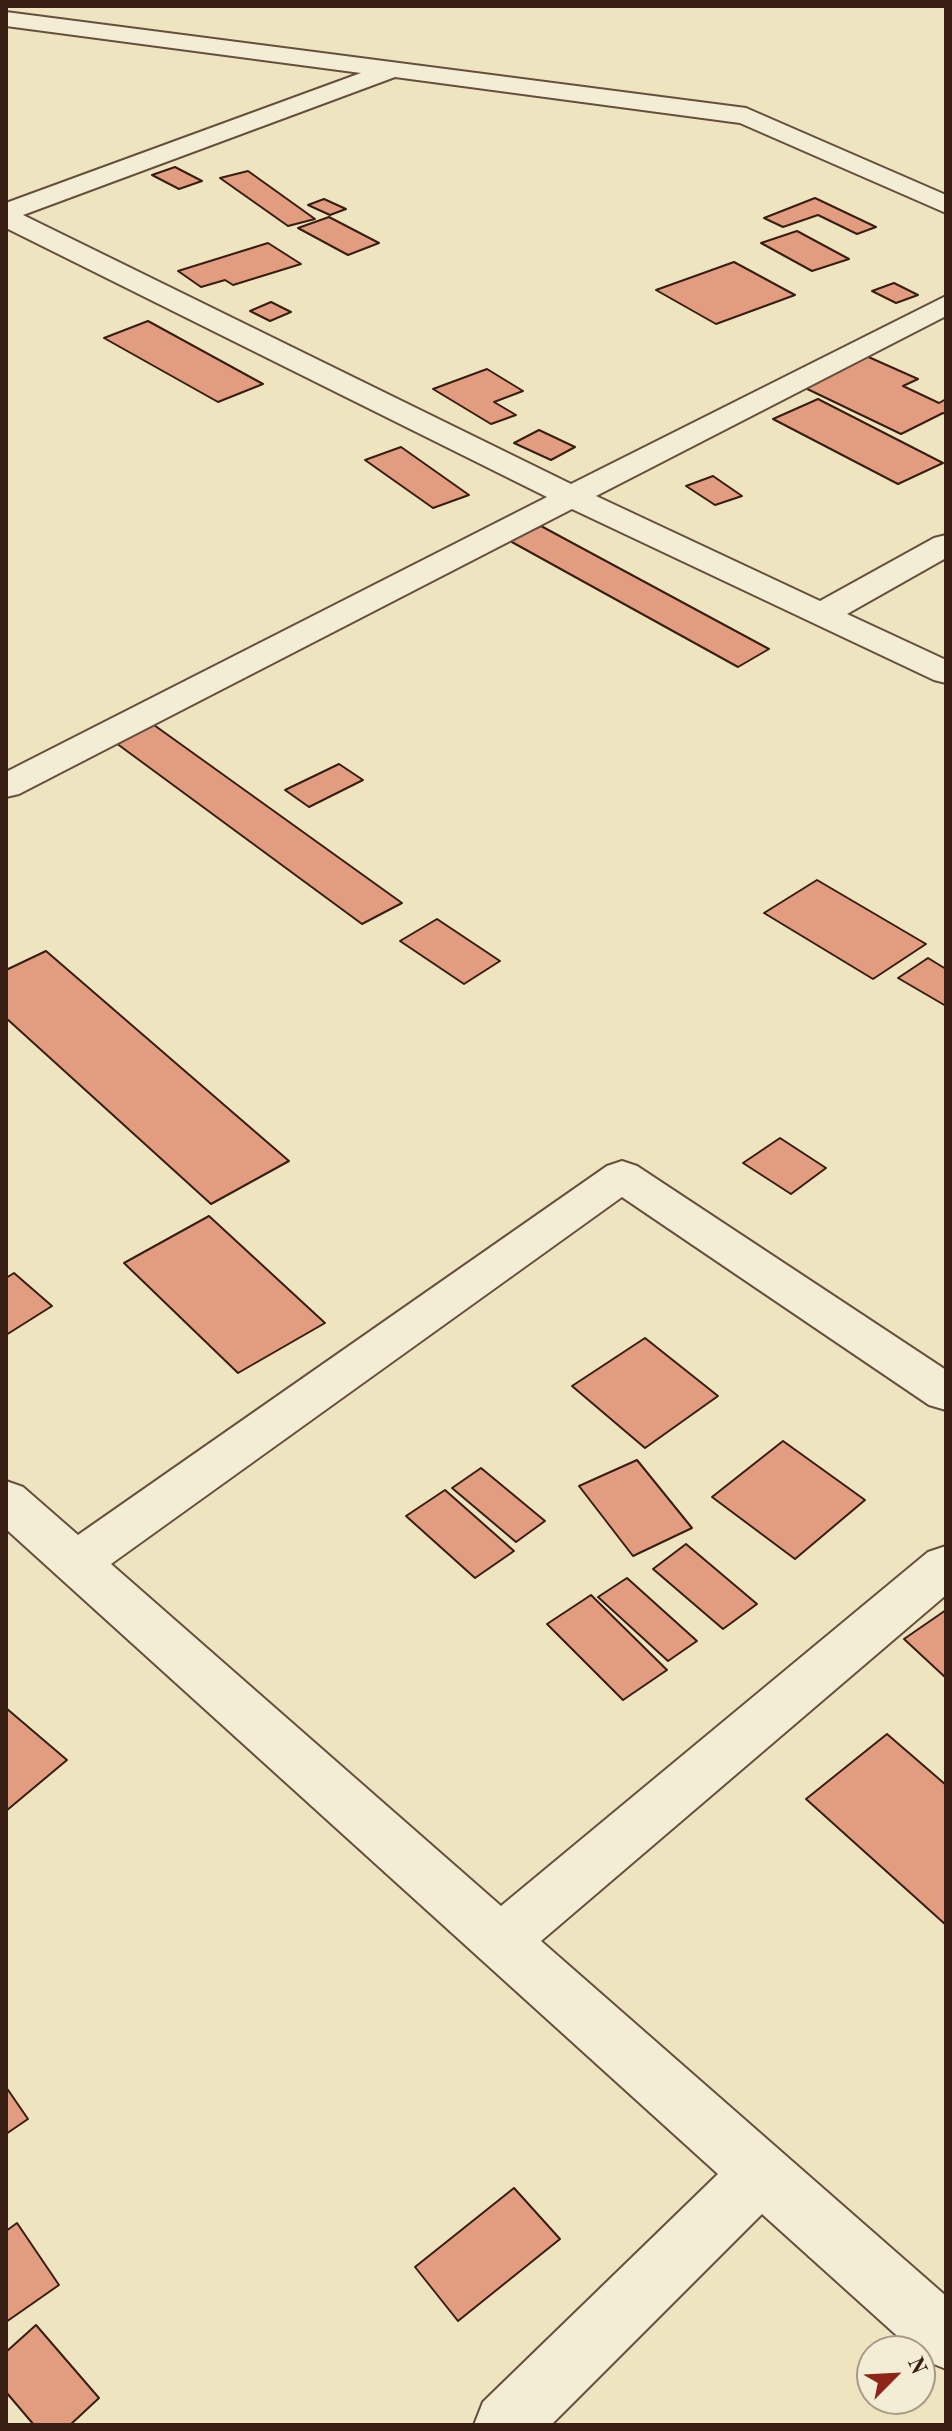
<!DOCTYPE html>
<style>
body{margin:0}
#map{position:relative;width:952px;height:2431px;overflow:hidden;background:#eee4bf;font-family:"Old Standard TT",serif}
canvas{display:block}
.frame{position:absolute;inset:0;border:8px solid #381d12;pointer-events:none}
.north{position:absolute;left:856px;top:2335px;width:80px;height:80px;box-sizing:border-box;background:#f4edd5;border:2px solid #a99a87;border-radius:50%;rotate:66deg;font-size:22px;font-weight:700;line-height:32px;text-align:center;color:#381d12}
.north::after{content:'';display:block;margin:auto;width:28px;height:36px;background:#8f2418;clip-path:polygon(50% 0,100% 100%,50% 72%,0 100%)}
</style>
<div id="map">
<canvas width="952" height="2431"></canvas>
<div class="frame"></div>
<div class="north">N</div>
</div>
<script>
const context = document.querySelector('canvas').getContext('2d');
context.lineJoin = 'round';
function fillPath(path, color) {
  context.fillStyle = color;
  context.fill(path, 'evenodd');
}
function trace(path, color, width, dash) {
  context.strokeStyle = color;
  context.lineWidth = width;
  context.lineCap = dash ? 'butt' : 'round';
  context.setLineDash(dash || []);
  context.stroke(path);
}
const building = new Path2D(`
 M175 167 202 181 179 189 152 175Z
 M248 171 315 219 288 226 220 178Z
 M815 198 876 227 857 234 818 215 783 227 764 218Z
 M324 199 346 209 330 215 308 205Z
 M329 217 379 243 348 255 298 228Z
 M797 231 849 259 812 271 761 243Z
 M268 243 301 264 233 285 225 280 201 287 178 271Z
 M734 262 795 295 716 324 656 290Z
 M894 283 918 295 896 303 872 291Z
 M271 302 291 312 270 321 250 311Z
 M148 321 263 384 218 402 104 338Z
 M864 355 918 379 903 386 939 403 946 399V414L943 413 901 434 799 385Z
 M487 369 523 391 494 402 516 415 491 424 433 389Z
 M818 399 943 463 898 484 773 419Z
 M539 430 575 447 551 460 514 443Z
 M401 447 469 495 433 508 365 460Z
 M713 476 742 496 715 505 686 486Z
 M541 526 769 649 738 667 510 541Z
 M154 725 402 903 362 924 116 743Z
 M339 764 363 780 309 807 285 790Z
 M817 880 926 944 873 979 764 913Z
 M437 919 500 961 464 984 400 941Z
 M46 951 289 1161 211 1204 6 1018V970Z
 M928 958 946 969V1006L898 978Z
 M780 1138 826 1168 791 1194 743 1163Z
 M209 1216 325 1323 238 1373 124 1263Z
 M14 1273 52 1306 6 1335V1278Z
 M645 1338 718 1396 645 1448 572 1386Z
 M783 1441 865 1500 795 1559 712 1497Z
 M637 1460 692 1528 633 1556 579 1486Z
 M481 1468 545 1521 516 1542 452 1488Z
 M445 1490 514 1551 475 1578 406 1516Z
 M686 1544 757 1604 723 1629 653 1569Z
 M627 1578 697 1641 668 1661 598 1597Z
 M591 1595 667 1670 623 1700 547 1624Z
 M946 1610V1678L904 1639Z
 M6 1708 67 1760 6 1811Z
 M887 1734 946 1785V1925L806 1799Z
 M6 2087 28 2119 6 2134Z
 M514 2188 560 2239 458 2321 415 2267Z
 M17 2223 59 2285 6 2322V2231Z
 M36 2325 99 2398 70 2425H34L6 2392V2352Z`);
fillPath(building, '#e29d81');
trace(building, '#381d12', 2);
const minor = new Path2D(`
 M6 12 746 108 946 195V213L740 123 395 77 23 215 571 484 946 296V316L596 496 820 601 934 538 946 535V558L847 614 946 660V683L934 680 572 509 19 794 6 797V772L547 497 6 228V203L361 73 6 26Z
 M622 1161 637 1166 946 1370V1410L929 1405 622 1197 111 1564 501 1906 928 1552 946 1546V1595L541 1941 946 2296V2369L924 2360 920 2351H914L762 2214 551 2425H474L483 2402 718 2174 6 1529V1481L23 1487 78 1535 607 1166Z`);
trace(minor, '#664f3d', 4);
fillPath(minor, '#f4edd5');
</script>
